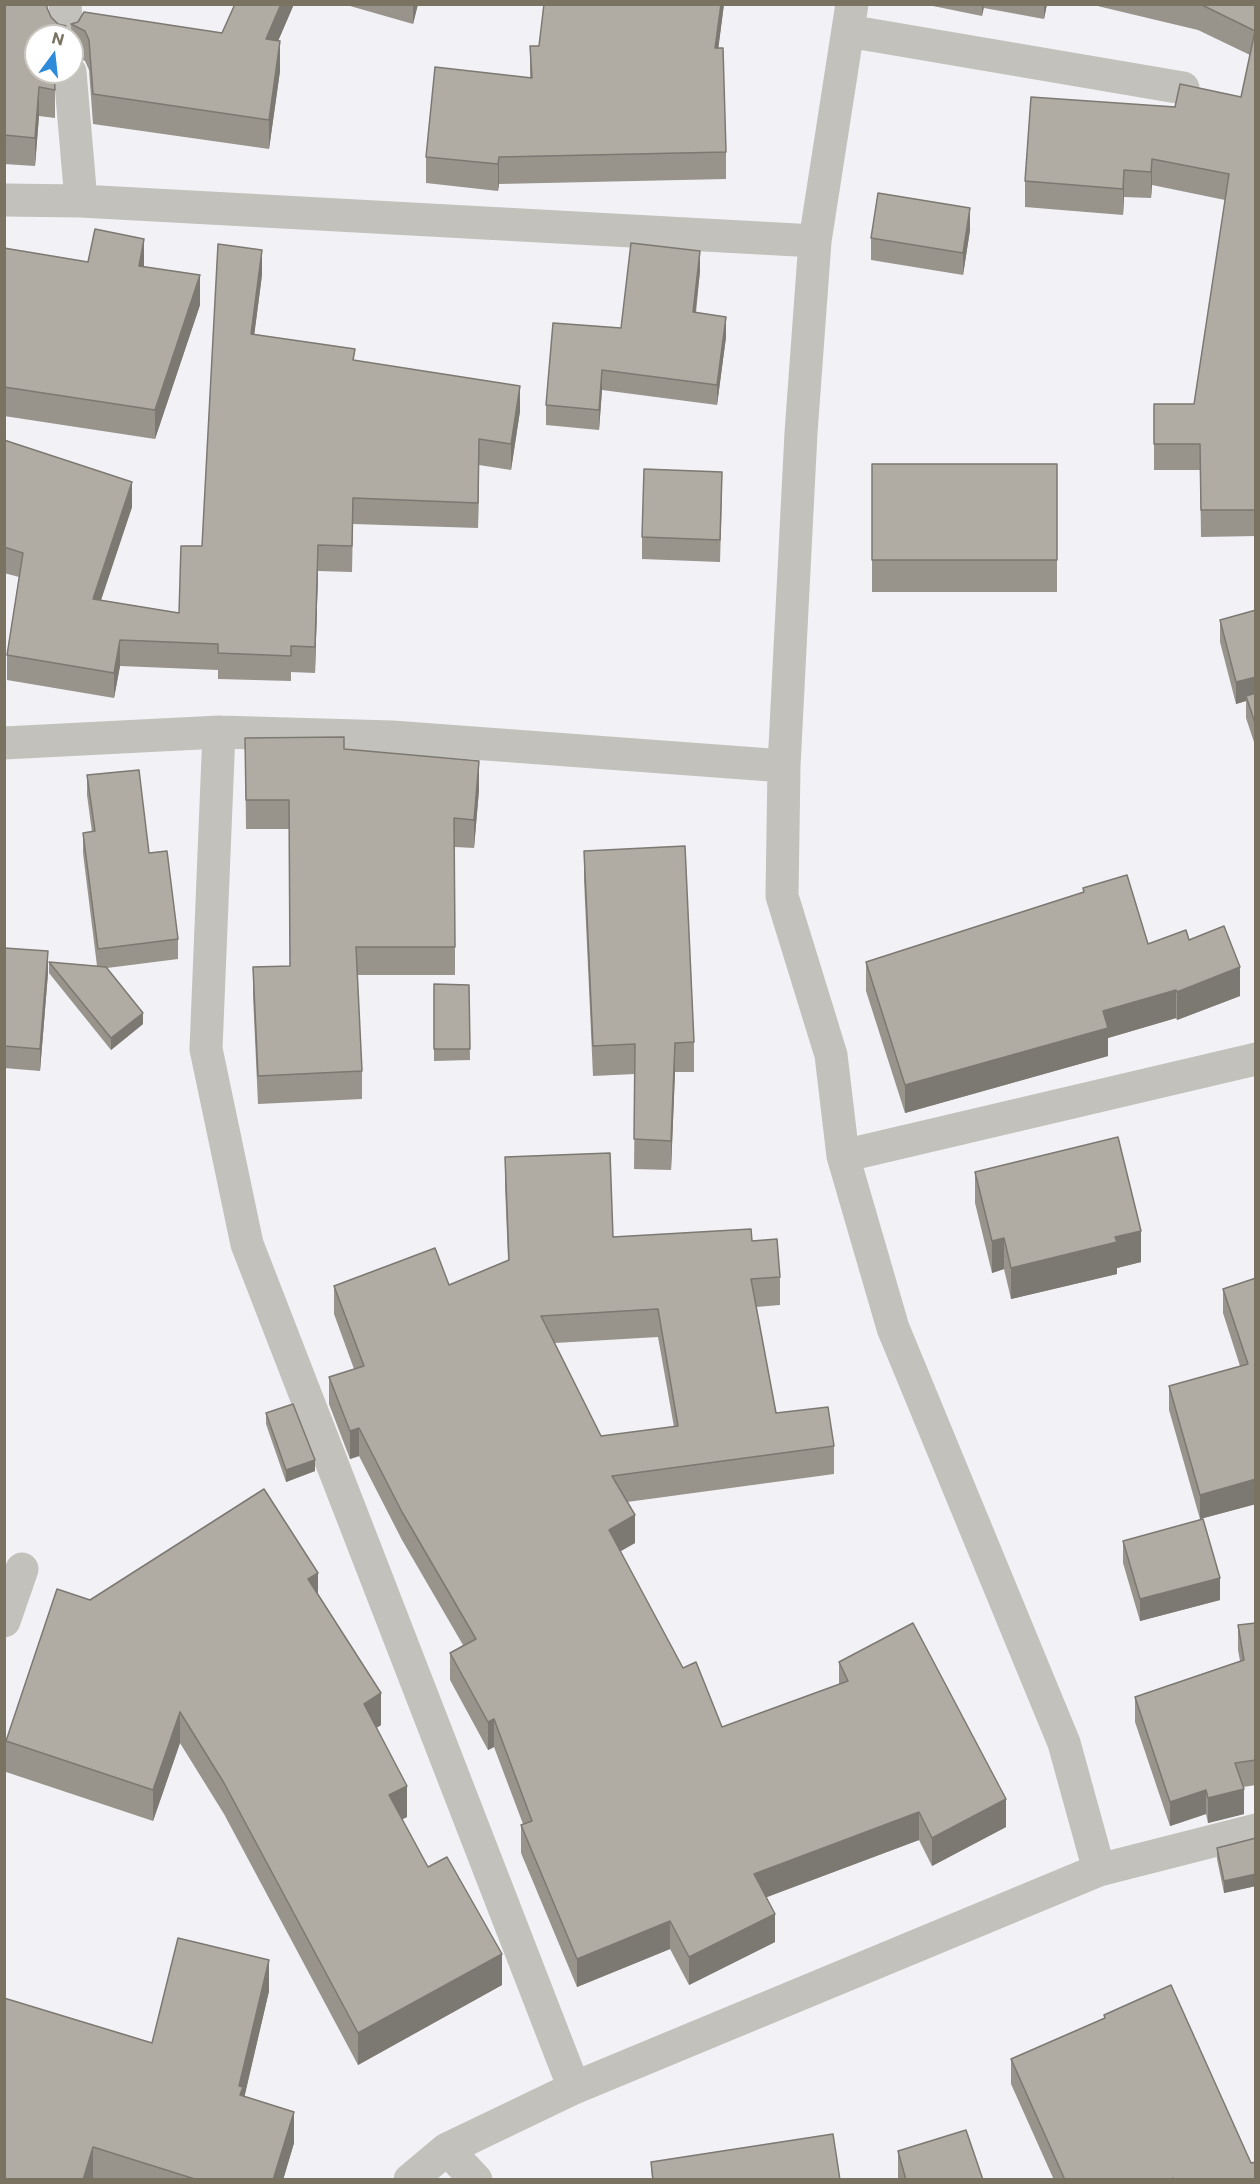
<!DOCTYPE html>
<style>
body{margin:0}
#map{position:relative;width:1260px;height:2184px;overflow:hidden;background:#f2f1f5;font-family:Commissioner,sans-serif}
canvas{display:block}
.frame{position:absolute;inset:0;border:6px solid #7b7361;pointer-events:none}
.north{position:absolute;left:24px;top:24px;width:60px;height:60px;box-sizing:border-box;background:#fff;border:2px solid #cac7c0;border-radius:50%;rotate:15deg;font-size:16px;font-weight:700;line-height:24px;text-align:center;color:#7b7361}
.north::after{content:'';display:block;margin:auto;width:21px;height:27px;background:#2d8bd9;clip-path:polygon(50% 0,100% 100%,50% 72%,0 100%)}
</style>
<div id="map">
<canvas width="1260" height="2184"></canvas>
<div class="frame"></div>
<div class="north">N</div>
</div>
<script>
const context = document.querySelector('canvas').getContext('2d');
context.lineJoin = 'round';
function trace(path, color, width, dash) {
  context.strokeStyle = color;
  context.lineWidth = width;
  context.lineCap = dash ? 'butt' : 'round';
  context.setLineDash(dash || []);
  context.stroke(path);
}
function fillPath(path, color) {
  context.fillStyle = color;
  context.fill(path, 'evenodd');
}
trace(new Path2D(`
 M65 4 67 36
 M848 31 1183 88
 M70 72 81 201
 M4 200 81 201 815 241
 M219 732 206 1049 247 1244 574 2088
 M4 743 219 732 392 737 784 766
 M843 1156 1256 1059
 M4 1621 22 1569
 M1099 1870 1256 1830
 M447 2149 476 2180
 M410 2180 447 2149 574 2088 1099 1870 1064 1743 893 1328 843 1156 831 1055 782 896 784 766 801 433 815 241 852 4`), '#c3c1bb', 33);
fillPath(new Path2D(`
 M4 4 48 9 51 17 66 36H36L55 90V118L39 116 35 166 4 164Z
 M235 4H294L278 41 280 71 269 149 93 124 89 70 85 61 72 54 71 24 222 33Z
 M343 4H418L413 24Z
 M724 4 718 48 726 152V179L499 184 498 191 426 183V157L530 78V46H539Z
 M1047 4 1044 19 984 8 982 16 928 5Z
 M1089 4H1256V536L1201 537 1200 470H1154V404H1194L1225 200 1152 185 1151 198 1124 197 1123 215 1025 207V181L1175 107 1241 97 1250 55 1198 30Z
 M970 230 963 275 871 260V238Z
 M4 248 88 262 144 267 200 305 155 439 4 416Z
 M700 271 696 313 726 337 717 405 602 390 599 430 546 425V405L621 328Z
 M262 275 254 335 355 361 520 411 511 470 479 465 478 528 353 524 352 572 318 571 315 673 291 672V681L218 679V670L120 666 114 698 7 680V655L19 577 4 573V440L132 507 101 600 179 613 202 546Z
 M872 464H1057V592H872Z
 M722 494 720 562 642 559V537Z
 M1256 610V748L1246 718V701L1236 704 1220 642V620Z
 M245 738 344 749 479 790 474 848 455 847V975H357L362 1071V1099L258 1104 253 996V967L290 966 289 829H246Z
 M87 775 149 853 178 939V959L107 968 143 1024 111 1050 49 973V962L97 966 83 853V833L92 832 87 795Z
 M584 851 694 1042V1072H675L671 1170 634 1169 635 1074 593 1076 584 880Z
 M1083 888 1148 944 1189 940 1240 996 1177 1020 1176 1018 1108 1038V1056L905 1113 866 991V962L1083 892Z
 M4 948 48 973 40 1071 4 1068Z
 M434 984 469 985 470 1060 434 1061Z
 M505 1157 613 1237 752 1241 780 1277V1305L756 1307 776 1413 834 1446V1474L627 1502 635 1543 620 1551 683 1668 722 1727 839 1684V1662L1006 1827 932 1866 919 1840 766 1897 775 1942 689 1985 670 1949 577 1987 521 1853V1825L523 1824 494 1747 488 1750 450 1680V1653L463 1645 402 1540 359 1456 350 1459 329 1404V1377L354 1369 334 1314V1286L449 1285 508 1260 505 1185ZM658 1337 674 1427 601 1436 555 1343Z
 M975 1172 1141 1262 1117 1268V1274L1011 1299 1004 1269 992 1273 975 1203Z
 M1256 1278V1504L1200 1519 1169 1410V1386L1240 1366 1223 1313V1289Z
 M266 1413 315 1471 286 1482 266 1424Z
 M1123 1541 1220 1600 1140 1621 1123 1563Z
 M318 1594 381 1725 376 1728 407 1817 402 1819 428 1867 502 1985 358 2065 224 1814 180 1743 153 1821 6 1772V1741L90 1600Z
 M1256 1623V1785L1243 1787 1244 1814 1208 1823 1206 1814 1170 1826 1135 1722V1697L1240 1661 1238 1650V1625Z
 M1256 1838V1886L1224 1893 1217 1859V1848Z
 M269 1991 244 2097 294 2143 283 2180H97L93 2178V2180H4L152 2043Z
 M1104 2015 1256 2180H1054L1011 2084V2059L1104 2019Z
 M898 2151 983 2180H898Z
 M651 2162 840 2180H652Z`), '#98948c');
fillPath(new Path2D(`
 M281 4H294L266 69V39Z
 M413 4H418L413 24Z
 M721 4H724L715 75V48Z
 M982 4H984L982 16Z
 M1044 4H1047L1044 19Z
 M66 26V36H53L59 28Z
 M280 41V71L269 149V120Z
 M39 87V116L35 166V138Z
 M499 157V184L498 191V164Z
 M1152 159V185L1151 198V172Z
 M1124 170V197L1123 215V189Z
 M970 208V230L963 275V253Z
 M144 239V268L139 266Z
 M262 250V275L251 360V334Z
 M700 251V271L693 333V312Z
 M200 275V305L155 439V410Z
 M726 317V337L717 405V385Z
 M602 370V390L599 430V410Z
 M520 386V411L511 470V444Z
 M479 439V465L478 528V503Z
 M132 482V507L93 624V599Z
 M318 545V571L315 673V647Z
 M120 640V666L114 698V673Z
 M1256 677V699L1246 696V701L1236 704V682Z
 M479 761V790L474 848V820Z
 M48 951V973L40 1071V1049Z
 M1240 967V996L1177 1020V992Z
 M1176 990V1018L1108 1038V1056L905 1113V1085L1103 1011Z
 M143 1013V1024L111 1050V1038Z
 M675 1043V1072L671 1170V1141Z
 M1141 1231V1262L1117 1268V1274L1011 1299V1268L1115 1237Z
 M1004 1238V1269L992 1273V1241Z
 M359 1428V1456L350 1459V1431Z
 M315 1460V1471L286 1482V1470Z
 M1256 1479V1504L1200 1519V1495Z
 M635 1515V1543L609 1558V1530Z
 M318 1573V1604L308 1579Z
 M1220 1578V1600L1140 1621V1599Z
 M381 1693V1725L364 1736V1704Z
 M180 1712V1743L153 1821V1790Z
 M494 1719V1747L488 1750V1722Z
 M407 1786V1817L389 1826V1795Z
 M1244 1789V1814L1208 1823V1798Z
 M1206 1790V1814L1170 1826V1802Z
 M1006 1799V1827L932 1866V1838Z
 M919 1812V1840L754 1902V1874Z
 M1256 1874V1886L1224 1893V1881Z
 M775 1914V1942L689 1985V1957Z
 M670 1921V1949L577 1987V1959Z
 M502 1954V1985L358 2065V2033Z
 M269 1960V1991L243 2103V2118L239 2086Z
 M294 2112V2143L283 2180H273Z
 M93 2147V2180H83Z`), '#7c7872');
const building = new Path2D(`
 M4 4H47V8L51 17 58 24 66 26 59 28 53 36H36V72H54L55 90 39 87 35 138 4 135Z
 M235 4H281L266 39 280 41 269 120 93 94 89 40 85 31 71 24 78 22 84 12 222 33Z
 M544 4H721L715 48H723L726 152 499 157 498 164 426 157 435 67 532 78 530 46H539Z
 M1200 4H1256V510H1201L1200 444H1154V404H1194L1229 174 1152 159 1151 172 1124 170 1123 189 1025 181 1031 97 1175 107 1180 84 1241 97 1255 31Z
 M878 193 970 208 963 253 871 238Z
 M95 229 144 239 139 266 200 275 155 410 4 387V248L88 262Z
 M631 243 700 251 693 312 726 317 717 385 602 370 599 410 546 405 553 323 621 328Z
 M218 244 262 250 251 334 355 349 353 360 520 386 511 444 479 439 478 503 353 498 352 546 318 545 315 647 291 646V656L218 653V644L120 640 114 673 7 655 23 553 4 547V440L132 482 93 599 179 613 181 546H202Z
 M872 464H1057V560H872Z
 M644 469 722 472 720 540 642 537Z
 M1256 610V677L1236 682 1220 620Z
 M1256 693V726L1246 696Z
 M344 737V749L479 761 474 820 454 818 455 947H356L362 1071 258 1076 253 967 290 966 289 800H246L245 738Z
 M139 770 149 853 167 851 178 939 98 949 83 833 95 831 87 775Z
 M685 846 694 1042 675 1043 671 1141 634 1139 635 1044 593 1046 584 851Z
 M1127 875 1148 944 1186 930 1189 940 1224 926 1240 967 1177 992 1176 990 1103 1011 1108 1028 905 1085 866 962 1084 892 1083 888Z
 M4 948 48 951 40 1049 4 1046Z
 M49 962 106 967 143 1013 111 1038Z
 M434 984 469 985 470 1049H434Z
 M1118 1137 1141 1231 1115 1237 1117 1242 1011 1268 1004 1238 992 1241 975 1172Z
 M610 1153 613 1237 751 1229 752 1241 777 1239 780 1277 751 1279 776 1413 828 1407 834 1446 612 1476 635 1515 609 1530 683 1668 696 1662 722 1727 848 1681 839 1662 913 1623 1006 1799 932 1838 919 1812 754 1874 775 1914 689 1957 670 1921 577 1959 521 1825 532 1821 494 1719 488 1722 450 1653 476 1639 402 1512 359 1428 350 1431 329 1377 364 1366 334 1286 435 1248 449 1285 509 1260 505 1157ZM658 1309 678 1426 601 1436 541 1316Z
 M1256 1278V1479L1200 1495 1169 1386 1248 1364 1223 1289Z
 M293 1404 315 1460 286 1470 266 1413Z
 M264 1489 318 1573 308 1579 381 1693 364 1704 407 1786 389 1795 428 1867 447 1857 502 1954 358 2033 224 1783 180 1712 153 1790 6 1741 57 1589 90 1600Z
 M1203 1519 1220 1578 1140 1599 1123 1541Z
 M1256 1623V1760L1235 1763 1244 1789 1208 1798 1206 1790 1170 1802 1135 1697 1244 1660 1238 1625Z
 M1256 1838V1874L1224 1881 1217 1848Z
 M178 1938 269 1960 239 2086 243 2087 240 2095 294 2112 273 2180H198L93 2147 83 2180H4V1998L152 2043Z
 M1171 1985 1251 2163 1256 2162V2180H1174L1173 2178 1170 2180H1065L1011 2059 1105 2018 1104 2015Z
 M966 2130 983 2180H906L898 2151Z
 M833 2134 840 2180H653L651 2162Z`);
fillPath(building, '#b1aca3');
trace(building, '#7c7872', 1.5);
</script>
